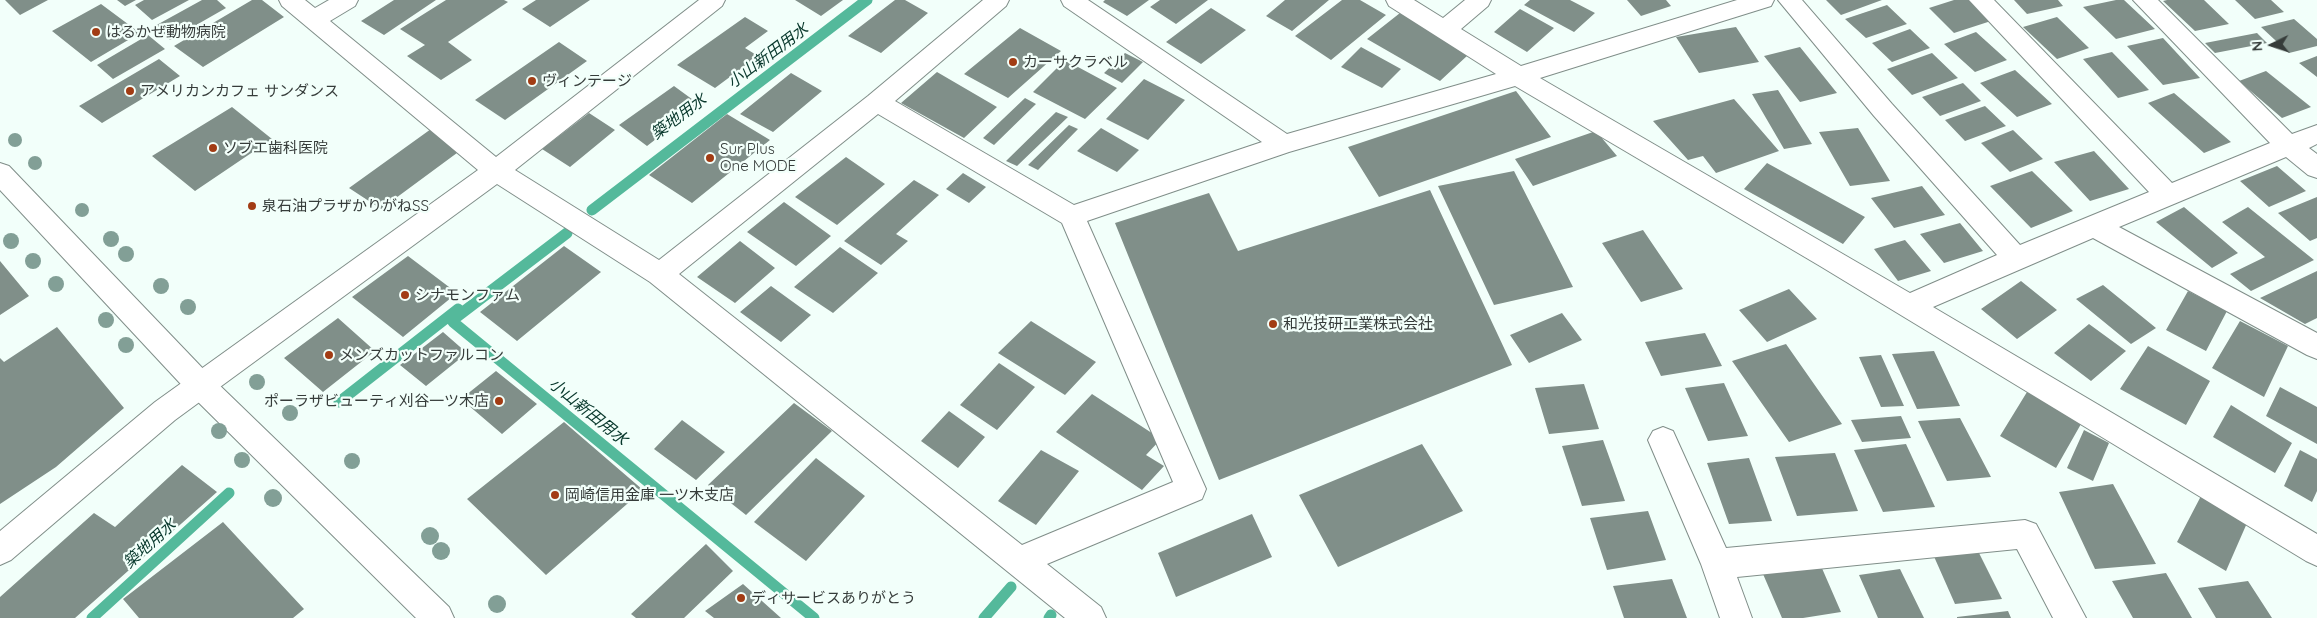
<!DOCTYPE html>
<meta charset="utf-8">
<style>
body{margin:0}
#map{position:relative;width:2317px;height:618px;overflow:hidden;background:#f2fffa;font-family:Quicksand,sans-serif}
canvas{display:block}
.north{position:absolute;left:2247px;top:20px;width:50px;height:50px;-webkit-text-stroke:4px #f2fffa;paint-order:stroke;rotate:266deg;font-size:14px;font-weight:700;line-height:20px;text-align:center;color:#363c3a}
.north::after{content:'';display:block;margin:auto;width:18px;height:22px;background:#363c3a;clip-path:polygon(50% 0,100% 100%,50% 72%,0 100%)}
</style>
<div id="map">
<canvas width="2317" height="618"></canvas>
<div class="north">N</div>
</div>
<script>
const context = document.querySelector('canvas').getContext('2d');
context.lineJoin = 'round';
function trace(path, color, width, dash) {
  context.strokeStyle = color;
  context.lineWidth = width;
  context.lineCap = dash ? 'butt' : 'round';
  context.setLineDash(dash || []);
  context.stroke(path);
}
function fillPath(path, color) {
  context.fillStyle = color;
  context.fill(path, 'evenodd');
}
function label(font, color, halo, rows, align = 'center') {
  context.font = font + ' Quicksand,"Noto Sans JP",sans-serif';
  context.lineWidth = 4.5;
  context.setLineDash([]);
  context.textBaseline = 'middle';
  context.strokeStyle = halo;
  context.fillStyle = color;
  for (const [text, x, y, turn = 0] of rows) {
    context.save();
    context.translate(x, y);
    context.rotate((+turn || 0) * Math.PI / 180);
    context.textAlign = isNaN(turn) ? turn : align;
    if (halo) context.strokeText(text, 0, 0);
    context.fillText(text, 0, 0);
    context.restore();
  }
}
trace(new Path2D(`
 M592 210 867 0
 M567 233 454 319 453 322 814 618
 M339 402 458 309
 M92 618 229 493
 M984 618 1011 587
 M1049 618 1051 615`), '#54b99b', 11);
fillPath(new Path2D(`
 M5 0H48L20 15Z
 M117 0H136L125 6Z
 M144 0H189L152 20 135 5Z
 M202 0H217L226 8 170 40 153 27Z
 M252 0H262L284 17 203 67 174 46Z
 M394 0H436L384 35 361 21Z
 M446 0H504L508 2 448 42 472 60 441 80 407 56 425 45 400 29Z
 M536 0H590L550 27 522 9Z
 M795 0H843L821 16Z
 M895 0H905L928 13 881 53 848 36Z
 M1105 0H1149L1127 16 1103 2Z
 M1160 0H1208L1176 24 1150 7Z
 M1285 0H1329L1292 31 1266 16Z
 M1342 0H1360L1386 15 1331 60 1295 36Z
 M1530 0H1570L1595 13 1574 32 1524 5Z
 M1627 0H1666L1671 6 1641 16Z
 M1826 0H1882L1841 15Z
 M1954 0H1969L1991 21 1954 33 1929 8Z
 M2014 0H2058L2063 6 2027 14Z
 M2116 0H2124L2155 29 2116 39 2083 7Z
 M2167 0H2204L2229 24 2195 31 2163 1Z
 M2235 0H2271L2284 12 2255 19Z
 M101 4 140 33 91 62 52 31Z
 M1887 5 1907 24 1866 38 1845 19Z
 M1211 8 1246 30 1201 64 1166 42Z
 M1520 9 1554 28 1527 52 1494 32Z
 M1400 13 1468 55 1440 81 1367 39Z
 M745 17 768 31 745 48 758 56 715 88 677 65Z
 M2057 17 2089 48 2057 59 2023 27Z
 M2294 19 2317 39V46L2289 53 2261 27Z
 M1736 27 1759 62 1699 73 1676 37Z
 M1020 28 1061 51 1008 98 964 74Z
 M1910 29 1930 48 1892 62 1872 43Z
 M1976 32 2007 60 1975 72 1944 44Z
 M2257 33 2267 43 2215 53 2205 43Z
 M148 35 165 49 113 79 97 65Z
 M2163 38 2200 78 2163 85 2127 46Z
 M559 42 587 61 505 120 475 100Z
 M1361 47 1401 69 1382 88 1341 67Z
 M1800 47 1837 93 1800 102 1764 56Z
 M2112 52 2149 90 2118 98 2083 59Z
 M1125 53 1143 62 1122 83 1104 73Z
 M1932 53 1958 78 1912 95 1887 69Z
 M2317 56V77L2299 63Z
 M159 59 180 76 102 123 79 106Z
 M1065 60 1117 88 1085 119 1033 92Z
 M2015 70 2052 104 2017 117 1980 83Z
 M2266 71 2311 107 2282 118 2239 81Z
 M937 72 997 107 964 138 901 103Z
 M791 73 822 91 773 132 740 114Z
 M1144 79 1185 100 1148 140 1106 119Z
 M1963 83 1981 101 1940 116 1922 97Z
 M674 86 700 105 647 146 619 125Z
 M1778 90 1812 144 1784 149 1752 94Z
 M1516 91 1551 137 1379 197 1348 147Z
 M2174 93 2231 142 2204 153 2148 103Z
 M1025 98 1036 104 994 145 983 138Z
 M1734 99 1779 151 1716 173 1703 156 1688 160 1653 121Z
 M1985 106 2006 126 1965 141 1945 120Z
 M232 107 272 139 195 191 152 156Z
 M1056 112 1068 117 1017 166 1006 161Z
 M589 113 615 130 570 167 542 149Z
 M727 114 770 140 692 203 649 175Z
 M1069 125 1078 129 1038 170 1028 165Z
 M1101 128 1139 150 1117 172 1077 151Z
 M1858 128 1890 181 1850 186 1819 132Z
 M431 129 461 150 381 209 349 188Z
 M2013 130 2043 159 2010 172 1981 143Z
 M1596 131 1617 156 1533 186 1515 159Z
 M2094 151 2129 189 2090 201 2054 162Z
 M846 157 885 184 837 225 795 197Z
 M1767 163 1865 217 1843 244 1744 189Z
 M2277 166 2306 191 2269 207 2240 181Z
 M1514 171 1573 287 1494 305 1438 186Z
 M2032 171 2073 211 2031 228 1990 186Z
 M963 173 986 187 969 203 946 189Z
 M914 180 939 195 896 234 908 241 881 265 844 241Z
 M1922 186 1945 215 1894 228 1871 198Z
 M1430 190 1512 365 1219 480 1115 223 1209 193 1238 251Z
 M2317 197V238L2310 241 2278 213Z
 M784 202 831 236 796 266 747 232Z
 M2184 207 2238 253 2212 268 2156 222Z
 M2248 207 2314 260 2251 291 2230 274 2265 257 2222 222Z
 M1960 223 1983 251 1944 263 1920 234Z
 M1643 230 1683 289 1641 302 1602 243Z
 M1905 240 1931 271 1898 281 1874 249Z
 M740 241 775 268 735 303 697 277Z
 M564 246 601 272 517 341 480 312Z
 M840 247 878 273 833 313 794 287Z
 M408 256 457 293 403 337 352 297Z
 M0 261 29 296 0 315Z
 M2317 271V318L2305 324 2260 298Z
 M2021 281 2057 310 2017 339 1981 309Z
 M2103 285 2156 328 2131 344 2076 299Z
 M771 286 811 315 781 342 740 312Z
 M1789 289 1817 319 1767 342 1739 310Z
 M2188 291 2227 311 2206 351 2166 330Z
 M1562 313 1582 340 1529 363 1510 335Z
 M338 318 375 351 323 392 284 358Z
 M1031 321 1096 362 1065 395 998 353Z
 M2240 321 2288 346 2264 397 2212 368Z
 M2089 324 2126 351 2091 381 2054 353Z
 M57 327 124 408 56 467 0 504V358L4 362Z
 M443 332 467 353 426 386 400 365Z
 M1705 333 1722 366 1661 376 1645 342Z
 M1786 344 1842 424 1789 442 1732 361Z
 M2148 346 2210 381 2186 425 2120 389Z
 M1934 351 1960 406 1917 409 1892 354Z
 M1881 355 1904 406 1881 407 1859 357Z
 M999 363 1035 387 997 430 960 405Z
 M496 371 537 404 502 434 461 399Z
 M1724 383 1748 436 1708 441 1685 388Z
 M1584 384 1599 429 1549 434 1535 388Z
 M2280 387 2317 407V444L2266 416Z
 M2027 392 2081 424 2056 468 2000 436Z
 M1092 394 1161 439 1146 455 1164 466 1142 490 1056 432Z
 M794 403 832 431 746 515 708 485Z
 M2231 405 2292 443 2275 473 2213 437Z
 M949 411 985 437 958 468 921 441Z
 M1901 416 1911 438 1862 442 1851 420Z
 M1960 418 1991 477 1947 481 1918 421Z
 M682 420 725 452 696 480 654 449Z
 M564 422 643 490 546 575 467 499Z
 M2084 430 2109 443 2093 481 2067 468Z
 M1603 440 1625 501 1582 506 1562 446Z
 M1422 444 1463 511 1338 567 1299 495Z
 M1906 444 1935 507 1883 512 1854 450Z
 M1041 450 1079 471 1036 525 998 501Z
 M2300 450 2317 459V491L2312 502 2284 486Z
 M1835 453 1858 511 1797 516 1775 457Z
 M816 458 865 496 806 561 754 522Z
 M1749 458 1772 521 1729 524 1707 463Z
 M182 465 217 492 75 618H0V597L94 513 115 527Z
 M2113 484 2156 564 2095 569 2059 492Z
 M2201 496 2247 523 2226 571 2177 542Z
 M1648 511 1666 560 1607 570 1590 518Z
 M1252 514 1272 557 1176 597 1158 553Z
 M223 522 304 609 293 618H139L123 599Z
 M706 544 733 571 684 618H636L631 614Z
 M1976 547 2002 599 1955 604 1932 552Z
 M1821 566 1841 612 1803 618H1782L1763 574Z
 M1900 569 1924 618H1878L1859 575Z
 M2166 573 2192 618H2133L2112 581Z
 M1672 579 1687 618H1624L1613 586Z
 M2248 581 2272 618H2216L2198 588Z
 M743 584 781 618H714L705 611Z
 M2008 611 2011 618H1957V617Z`), '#808f89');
const minor = new Path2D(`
 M279 0H305L315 8 329 0H358L355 6 330 21 496 157 699 0H725L722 6 515 170 659 260 868 96 983 0H1009L1006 6 895 101 1074 205 1262 142 1064 6 1061 0H1088L1287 134 1496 74 1389 6 1386 0H1414L1443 18 1465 0H1491L1488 6 1461 29 1521 66 1737 0H1774L1771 6 1540 78 1910 293 1997 255 1874 116 1778 0H1802L1892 104 2020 245 2149 192 1969 0H1994L2172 183 2270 143 2133 0H2158L2292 134 2317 125V144L2309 148 2317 154V178L2308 175 2286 157 2119 227 2317 333V359L2307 355 2093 238 1933 307 2317 534V566L2306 561 1820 266 1515 86 1289 152 1087 221 1206 489 1202 499 1047 564 1101 607 1106 618H1065L650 282 497 184 175 420 11 560 0 565V531L155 402 478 170 282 6ZM878 114 1062 223 1173 482 1022 545 679 274Z
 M1663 427 1673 431 1726 548 2025 520 2036 524 2086 618H2053L2017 549 1737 577 1752 618H1720L1701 564 1648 440 1653 431Z`);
const tertiary = new Path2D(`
 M0 163 9 166 211 377 449 607 454 618H416L191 395 0 190Z`);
trace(minor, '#808e89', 2);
trace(tertiary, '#808e89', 2);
fillPath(minor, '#fff');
fillPath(tertiary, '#fff');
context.fillStyle = '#829f96';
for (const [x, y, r] of [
 [15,140,7],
 [35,163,7],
 [82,210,7],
 [111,239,8],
 [11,241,8],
 [126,254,8],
 [33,261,8],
 [56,284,8],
 [161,286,8],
 [188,307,8],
 [106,320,8],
 [126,345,8],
 [257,382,8],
 [290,413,8],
 [219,431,8],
 [242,460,8],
 [352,461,8],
 [273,498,9],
 [430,536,9],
 [441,551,9],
 [497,604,9]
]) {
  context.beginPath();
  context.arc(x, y, r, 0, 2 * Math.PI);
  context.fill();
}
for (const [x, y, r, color] of [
 [96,32,5,"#a23c14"],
 [1013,62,5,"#a23c14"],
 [532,81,5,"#a23c14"],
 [130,91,5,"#a23c14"],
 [213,148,5,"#a23c14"],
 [710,158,5,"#a23c14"],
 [252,206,5,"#a23c14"],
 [405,295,5,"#a23c14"],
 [1273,324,5,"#a23c14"],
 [329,355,5,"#a23c14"],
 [499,401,5,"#a23c14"],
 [555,495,5,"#a23c14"],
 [741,598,5,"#a23c14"]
]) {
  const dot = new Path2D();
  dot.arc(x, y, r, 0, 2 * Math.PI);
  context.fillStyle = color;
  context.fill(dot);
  trace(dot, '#f2fffa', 2);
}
label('15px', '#363c3a', '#f2fffa', [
 ["はるかぜ動物病院",106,32],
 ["カーサクラベル",1023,62],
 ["ヴィンテージ",542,81],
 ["アメリカンカフェ サンダンス",140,91],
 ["ソブエ歯科医院",223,148],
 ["Sur Plus",720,149],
 ["One MODE",720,166],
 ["泉石油プラザかりがねSS",262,206],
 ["シナモンファム",415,295],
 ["和光技研工業株式会社",1283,324],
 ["メンズカットファルコン",339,355],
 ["ポーラザビューティ刈谷一ツ木店",489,401,"right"],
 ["岡崎信用金庫 一ツ木支店",565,495],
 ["ディサービスありがとう",751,598]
], 'left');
label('italic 16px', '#07372b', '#f2fffa', [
 ["小山新田用水",768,56,-37],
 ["築地用水",679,117,-37],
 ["小山新田用水",588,412,39],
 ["築地用水",150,544,-42]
]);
</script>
